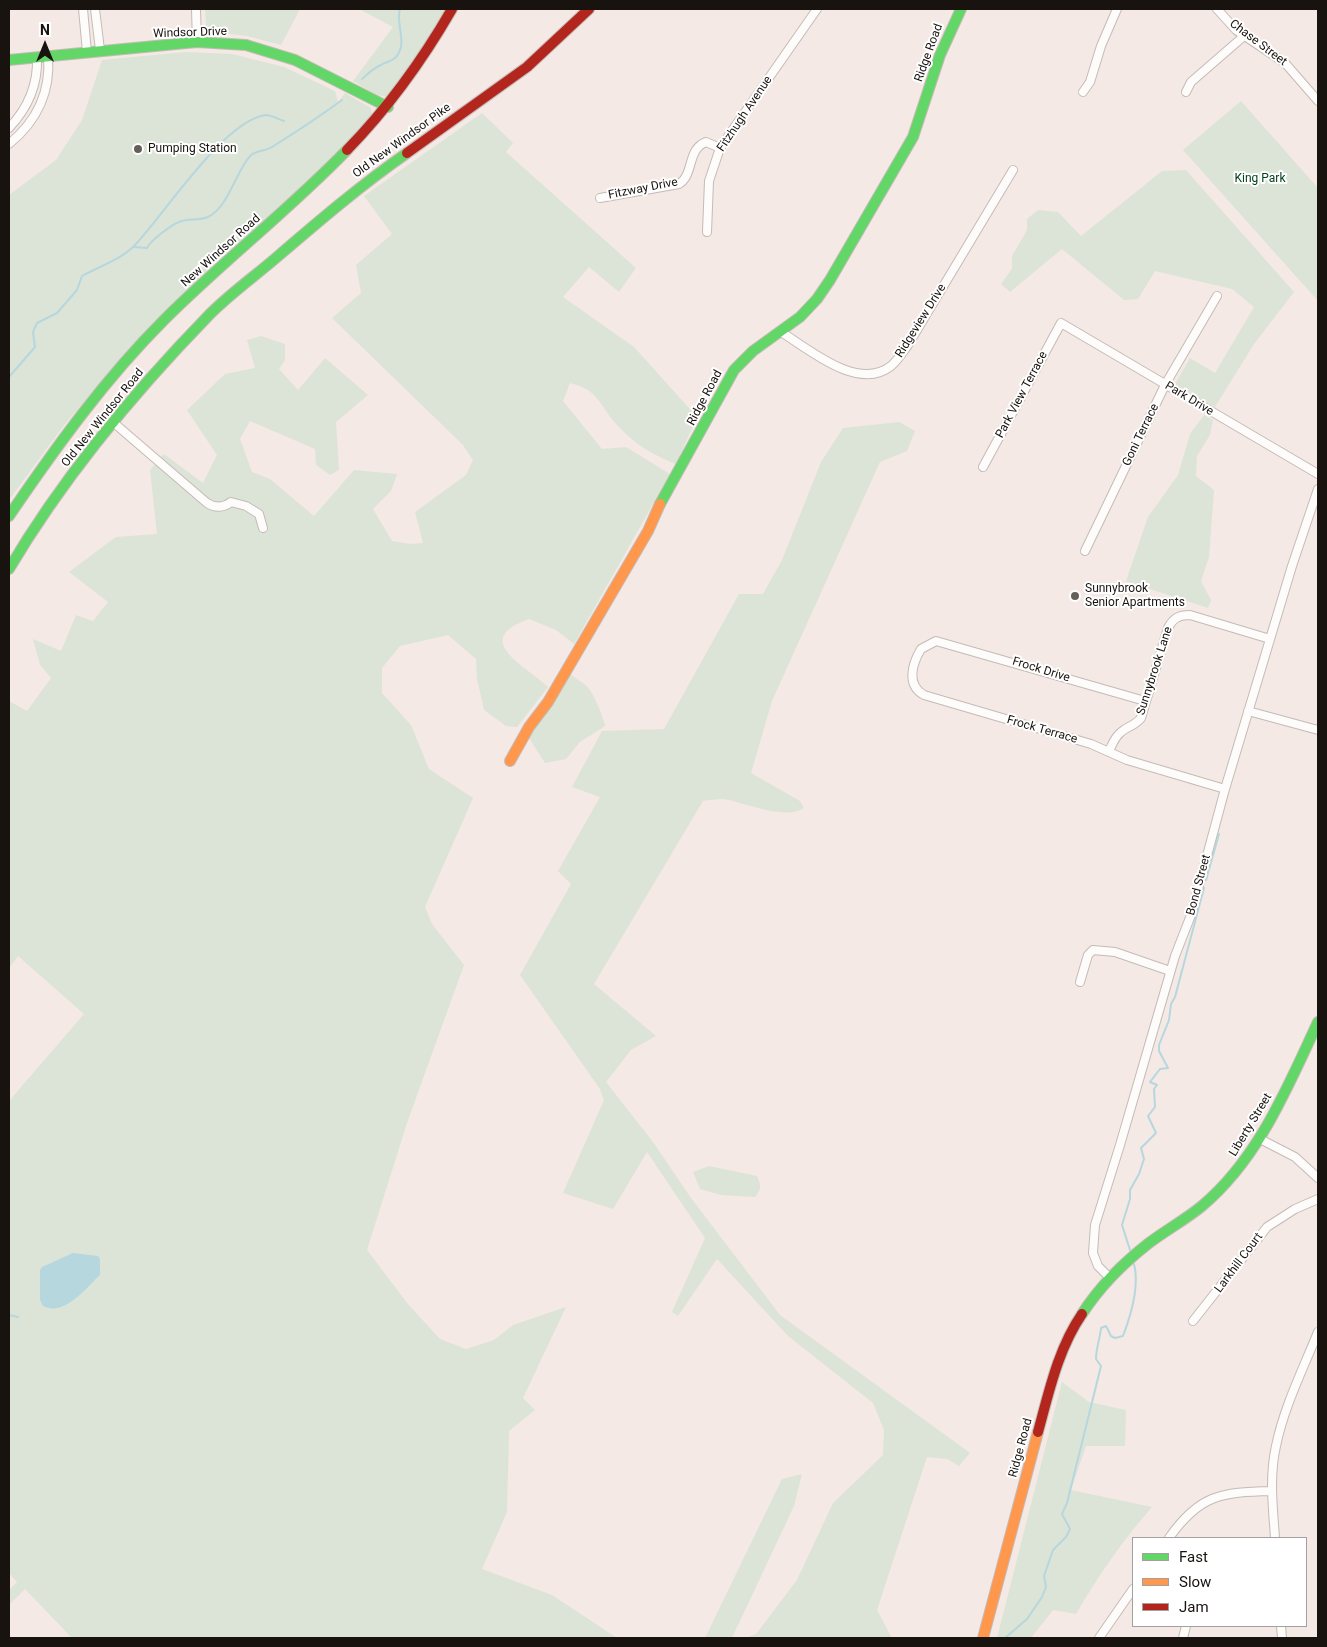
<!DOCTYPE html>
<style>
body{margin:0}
#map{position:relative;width:1327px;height:1647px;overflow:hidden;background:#f4e9e4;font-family:Roboto,sans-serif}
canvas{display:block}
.frame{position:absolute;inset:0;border:10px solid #19130f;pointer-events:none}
.legend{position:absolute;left:1132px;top:1537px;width:175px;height:90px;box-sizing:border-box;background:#fff;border:1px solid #a3a19f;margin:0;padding:6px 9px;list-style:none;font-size:15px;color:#19130f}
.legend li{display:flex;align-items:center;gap:10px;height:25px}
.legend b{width:25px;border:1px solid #a3a19f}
.north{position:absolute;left:20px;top:20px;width:50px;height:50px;-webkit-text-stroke:4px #fff;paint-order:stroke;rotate:0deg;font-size:14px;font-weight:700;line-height:20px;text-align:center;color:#19130f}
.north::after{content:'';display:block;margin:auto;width:18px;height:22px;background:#19130f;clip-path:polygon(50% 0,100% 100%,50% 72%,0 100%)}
</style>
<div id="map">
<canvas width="1327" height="1647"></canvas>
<div class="frame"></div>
<ul class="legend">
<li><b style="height:6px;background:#63d668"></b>Fast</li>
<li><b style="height:6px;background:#ff974d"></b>Slow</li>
<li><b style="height:6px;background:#b3261e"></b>Jam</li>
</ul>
<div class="north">N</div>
</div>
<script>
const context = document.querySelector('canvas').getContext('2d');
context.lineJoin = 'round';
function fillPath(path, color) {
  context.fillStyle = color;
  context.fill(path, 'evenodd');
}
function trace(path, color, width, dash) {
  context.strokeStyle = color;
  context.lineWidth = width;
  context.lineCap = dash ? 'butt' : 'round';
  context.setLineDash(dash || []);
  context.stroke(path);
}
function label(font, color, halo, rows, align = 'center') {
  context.font = font + ' Roboto,sans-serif';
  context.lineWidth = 4;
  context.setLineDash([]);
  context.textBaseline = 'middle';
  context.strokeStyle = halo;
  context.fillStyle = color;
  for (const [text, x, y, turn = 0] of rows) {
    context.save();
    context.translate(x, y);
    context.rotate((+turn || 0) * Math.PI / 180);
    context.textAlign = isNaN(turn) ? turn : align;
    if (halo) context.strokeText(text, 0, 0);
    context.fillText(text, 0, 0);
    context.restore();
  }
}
fillPath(new Path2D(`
 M205 9H300L281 45 247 36 213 32 206 26Z
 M359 9H446L392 95C380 101 364 87 353 81L393 27Z
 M186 52 232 54 284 67 335 91 338 102 345 93 371 108 373 117 320 172 216 263 152 324 65 424 9 500V195L56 160 82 120 102 60Z
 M1241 101 1318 188V301L1183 150Z
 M482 113 513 143 506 152 636 268 619 292 589 267 563 297 634 347 697 417 676 464C651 454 636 445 618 426 599 406 600 390 570 383L563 401 602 449 626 447 670 474 574 644 556 630 529 619C470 640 525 665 548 687L517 727 506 726 484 710 477 679 476 659 448 635 400 646 382 668V693L411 725 429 769 473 798 425 907 432 924 464 965 407 1123 367 1250 408 1304 440 1339 466 1349 494 1340 513 1325 566 1307 523 1398 535 1410 509 1431 507 1512 482 1569 552 1595 617 1638H72L25 1589 9 1605V1590L17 1582 9 1573V1101L84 1014 18 956 9 968V701L27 711 51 678 40 665 33 639 61 651 76 615 93 621 108 602 69 572 116 537 157 534 150 470 164 454 203 483 217 455 187 410 225 374 255 368 247 340 261 336 285 344V360L279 369 298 390 325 358 368 395 336 422 339 470 330 475 316 465 315 449 250 421 240 439 252 472 270 479 314 516 354 470 397 474 391 491 373 509 392 541 410 544 423 543 415 512 466 475 473 460 463 445 332 318 361 293 356 265 392 234 364 196Z
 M1186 170 1294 292 1254 344 1215 407 1175 384 1190 358 1215 373 1254 307 1232 289 1155 271 1138 299 1124 300 1062 249 1010 292 1001 284 1012 269V256L1027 230V219L1038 210 1058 212 1081 236 1162 171Z
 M1204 415 1213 420 1210 435 1197 456 1196 476 1214 490 1209 557 1201 581 1211 600 1208 608 1126 581 1148 517 1178 475 1190 434Z
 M899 422 915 431 907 451 880 462 772 701 751 773 800 801 804 808C785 821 744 802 723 799 716 799 709 800 703 801L594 984 656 1036 631 1050 606 1082 653 1142 691 1198 780 1315 970 1453 959 1466 947 1459 927 1457 877 1610 892 1638H745L756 1634 797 1580 833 1503 883 1455 884 1430 873 1403 788 1336 717 1259 678 1316 672 1312 705 1238 647 1152 613 1209 563 1193 604 1100 600 1089 520 975 571 884 558 871 600 797 572 787 602 731 664 729 739 594H763L782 560 821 462 843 428Z
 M570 674C576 679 585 683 589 689 594 695 604 718 605 726L580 742 566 759 545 763 529 738Z
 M709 1166 757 1176C761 1185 762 1189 755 1197L721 1195 700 1189 693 1172Z
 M1062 1382 1089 1402 1126 1410 1125 1446H1086L1071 1490 1152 1507C1123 1540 1098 1576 1076 1614L1053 1610 1031 1638H997Z
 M802 1474 794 1506 732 1638H705L782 1479Z`), '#dce4d7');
fillPath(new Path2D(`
 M73 1253 98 1256 100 1259V1275C86 1288 64 1317 43 1306L40 1300V1270L42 1267Z`), '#b6d7de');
trace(new Path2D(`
 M362 79C368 74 373 68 381 65 386 62 390 62 395 58 409 44 395 25 400 9
 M134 247 147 248C150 241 171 225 179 222 187 218 199 221 208 217 229 207 236 170 251 155 257 150 266 151 272 147 296 132 319 117 342 100
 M9 377 35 347 33 332 37 323 57 313 77 290 82 276C98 267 122 259 135 245 164 215 224 120 266 115 271 115 278 119 284 121
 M1206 880 1219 834
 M1130 1250 1122 1225 1130 1199V1190L1139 1174 1144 1159 1141 1148 1156 1133 1148 1116 1155 1107 1154 1089 1157 1085 1150 1082 1160 1069 1168 1068 1159 1051V1045L1169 1020 1171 1004 1175 997 1204 888
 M9 1315 18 1317
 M1005 1638 1027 1619 1042 1597 1046 1587 1044 1576 1053 1550 1066 1537 1070 1529 1062 1514 1067 1503 1101 1366 1096 1359C1096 1348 1100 1339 1101 1328L1106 1326 1111 1336 1115 1338 1123 1336C1131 1315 1140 1287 1134 1264`), '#b6d7de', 2);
const street = new Path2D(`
 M83 9 87 52
 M95 9 100 50
 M196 9 197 42
 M1217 9 1236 30 1285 63 1318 101
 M1083 92 1090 82 1101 46 1117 9
 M1186 92 1191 82 1244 36
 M9 128C28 108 38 86 37 58
 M9 144C37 121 51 93 48 56
 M600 198 679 184C694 175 687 149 706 142L720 148
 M707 232 709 181 720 148 817 9
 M781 332C809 349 858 392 891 366 898 360 903 352 908 345L1013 170
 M114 423 207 503C215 508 223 508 231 502L246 506 259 514 263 528
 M983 467 1061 323 1318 474
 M1085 551 1165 385 1217 296
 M1145 701 936 641 921 649C912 664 906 685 924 695L1091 744 1127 760 1225 789
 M1248 711 1318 730
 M1109 751C1112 745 1115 737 1120 733 1127 726 1135 726 1141 718L1168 628C1173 618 1179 615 1190 615L1270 639
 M1080 982 1088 955 1093 950 1115 952 1170 971
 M1260 1139 1295 1157 1318 1178
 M1109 1277 1098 1266 1093 1253 1095 1225 1120 1145 1175 956 1191 915 1225 789 1292 566 1318 489
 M1193 1321 1267 1227 1295 1209 1318 1199
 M1169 1538C1199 1495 1221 1492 1272 1491
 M1275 1538C1273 1508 1269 1477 1276 1446 1284 1407 1303 1369 1318 1332
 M1281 1626 1282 1638
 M1099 1638 1133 1589
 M1183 1638 1186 1626`);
const fast = new Path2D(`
 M9 60 197 42 246 45 295 60 388 107
 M660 504 734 370 753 351 800 317 817 299 830 280 913 137 940 55 961 9
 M9 516C56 447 105 379 164 320 223 261 289 210 347 150
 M9 569C64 476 135 391 210 314 231 293 255 276 277 257 319 221 361 185 407 153
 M1082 1314C1100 1286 1122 1264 1149 1243 1166 1230 1185 1220 1202 1206 1259 1158 1287 1088 1318 1022`);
const slow = new Path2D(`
 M510 761 529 727 548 702 648 531 660 504
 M983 1638 1038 1432`);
const jam = new Path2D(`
 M347 150C389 107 422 61 452 9
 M407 153 527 67 589 9
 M1038 1432C1049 1392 1058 1349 1082 1314`);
trace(street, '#c4bbb7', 10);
trace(fast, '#c4bbb7', 12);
trace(slow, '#c4bbb7', 12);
trace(jam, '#c4bbb7', 12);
trace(street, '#fdfcfb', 8);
trace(fast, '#63d668', 10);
trace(slow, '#ff974d', 10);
trace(jam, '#b3261e', 10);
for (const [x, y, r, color] of [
 [138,149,5,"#665e5a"],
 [1075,596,5,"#665e5a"]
]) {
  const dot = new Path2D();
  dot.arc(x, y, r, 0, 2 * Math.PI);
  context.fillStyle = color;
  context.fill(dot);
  trace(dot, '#fff', 2);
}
label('12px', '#19130f', '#fff', [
 ["Windsor Drive",190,33,-2],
 ["Chase Street",1258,43,37],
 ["Ridge Road",929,53,-70],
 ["Fitzhugh Avenue",745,114,-56],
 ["Old New Windsor Pike",402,141,-36],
 ["Fitzway Drive",643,189,-11],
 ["New Windsor Road",221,251,-42],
 ["Ridgeview Drive",921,321,-58],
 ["Park View Terrace",1022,395,-62],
 ["Ridge Road",705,398,-62],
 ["Park Drive",1189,399,31],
 ["Old New Windsor Road",103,418,-51],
 ["Goni Terrace",1141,435,-64],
 ["Frock Drive",1041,670,17],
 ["Sunnybrook Lane",1155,671,-72],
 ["Frock Terrace",1042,730,16],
 ["Bond Street",1199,885,-75],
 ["Liberty Street",1251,1125,-59],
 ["Larkhill Court",1239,1263,-53],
 ["Ridge Road",1021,1448,-75]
]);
label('12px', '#19130f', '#fff', [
 ["Pumping Station",148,149],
 ["Sunnybrook",1085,589],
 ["Senior Apartments",1085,603]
], 'left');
label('12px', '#02421e', '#fff', [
 ["King Park",1260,179]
]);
</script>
